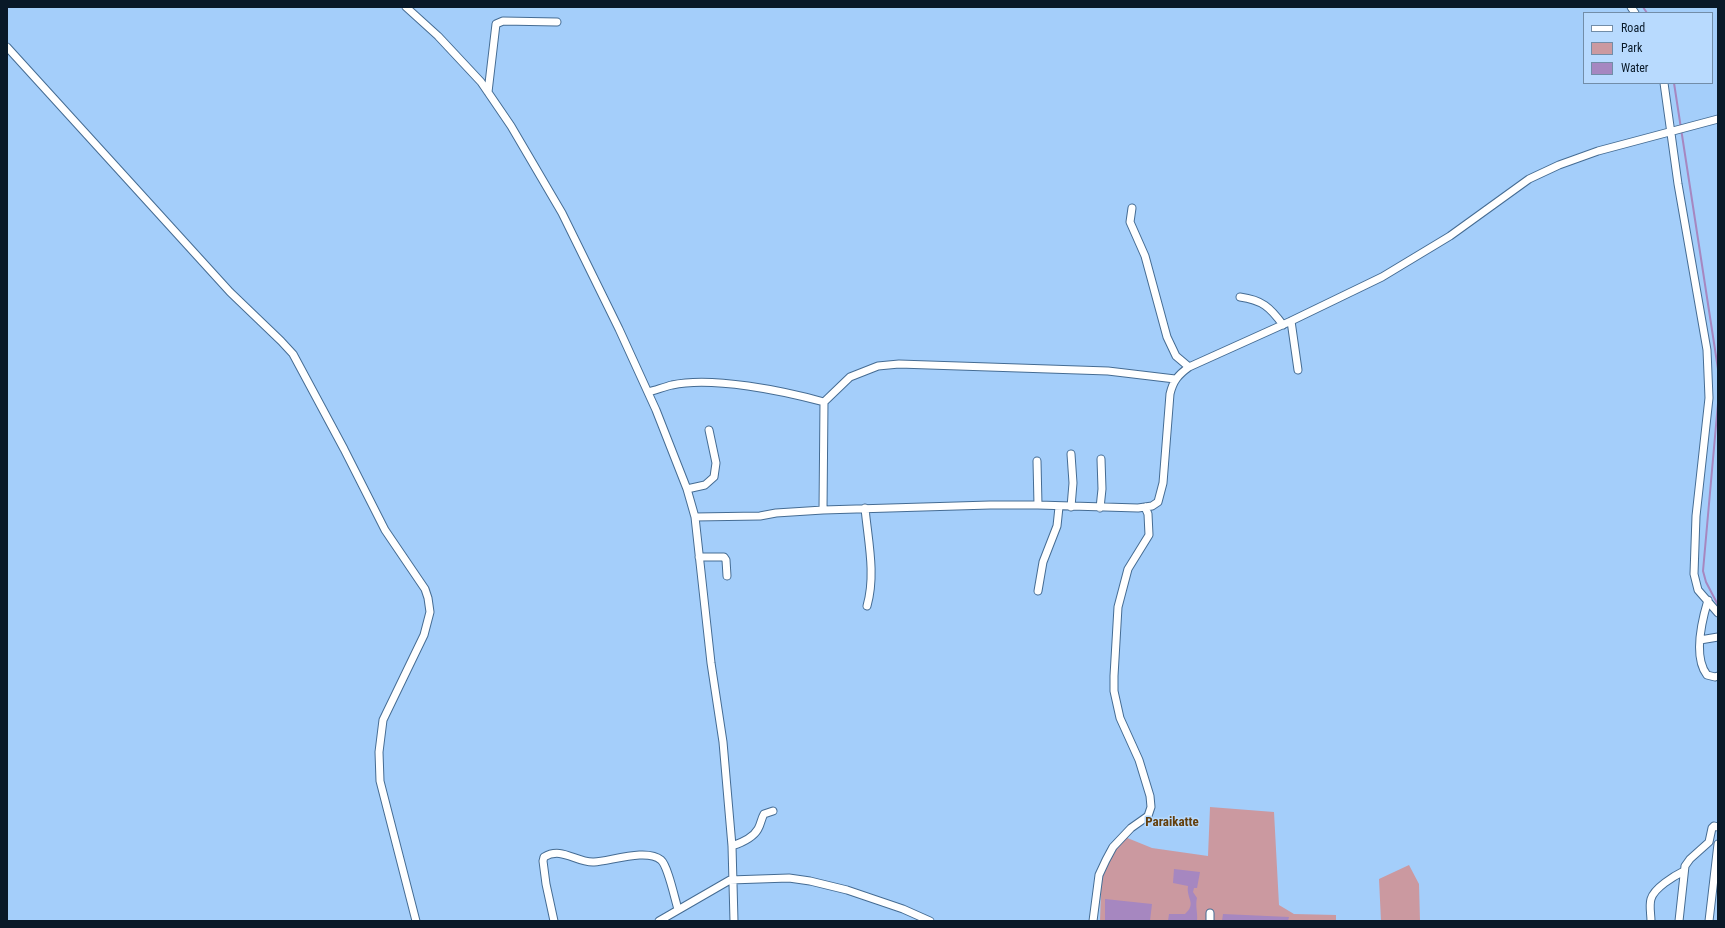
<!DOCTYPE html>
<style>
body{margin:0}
#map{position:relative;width:1725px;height:928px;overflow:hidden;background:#a4cefa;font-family:"Roboto Condensed",sans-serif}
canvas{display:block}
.frame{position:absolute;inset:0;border:8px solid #091928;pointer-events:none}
.legend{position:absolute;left:1583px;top:12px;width:130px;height:72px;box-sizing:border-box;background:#b8dafe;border:1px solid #728da8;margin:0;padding:5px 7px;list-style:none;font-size:12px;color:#091928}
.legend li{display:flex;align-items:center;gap:8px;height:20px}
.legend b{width:20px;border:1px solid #728da8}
</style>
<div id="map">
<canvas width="1725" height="928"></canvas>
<div class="frame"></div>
<ul class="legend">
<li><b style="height:5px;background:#fff"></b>Road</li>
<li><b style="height:11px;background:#cb99a0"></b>Park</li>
<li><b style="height:11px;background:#a687c0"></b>Water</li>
</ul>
</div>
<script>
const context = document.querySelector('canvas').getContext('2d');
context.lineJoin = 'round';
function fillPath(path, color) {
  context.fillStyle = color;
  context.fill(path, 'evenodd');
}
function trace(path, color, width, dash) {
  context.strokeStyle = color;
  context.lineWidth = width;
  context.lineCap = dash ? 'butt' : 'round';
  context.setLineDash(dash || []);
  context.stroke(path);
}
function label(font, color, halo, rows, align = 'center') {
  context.font = font + ' "Roboto Condensed",sans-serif';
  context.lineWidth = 3;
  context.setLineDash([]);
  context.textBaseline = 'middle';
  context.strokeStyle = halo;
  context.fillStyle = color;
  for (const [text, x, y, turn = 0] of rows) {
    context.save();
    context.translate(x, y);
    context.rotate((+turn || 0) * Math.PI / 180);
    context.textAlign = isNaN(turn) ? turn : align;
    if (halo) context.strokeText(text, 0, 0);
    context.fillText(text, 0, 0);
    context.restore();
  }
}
fillPath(new Path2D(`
 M1210 807 1274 812 1279 905 1294 914 1336 915V921H1100L1102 864 1120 835 1152 848 1208 856Z
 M1409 865 1419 884 1420 921H1381L1379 879Z`), '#cb99a0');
fillPath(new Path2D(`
 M1174 869 1200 872 1197 888H1194L1193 892 1197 898C1195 906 1198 913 1197 921H1168L1169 914H1185C1197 903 1186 899 1188 886L1173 883Z
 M1105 899 1152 904 1150 921H1105Z
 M1223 914 1289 917 1288 921H1222Z`), '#a687c0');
trace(new Path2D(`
 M1643 7 1647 13
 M1674 83 1718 369
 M1718 403 1703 571 1706 582 1718 605`), '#a687c0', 2);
const minor = new Path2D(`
 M406 7 438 36 481 82 511 126 562 213 619 329 656 410 687 489 695 517 711 663 723 742 732 846 734 921
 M1631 7 1635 13
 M7 47 230 292 281 341 293 354 344 449 385 530 425 589 428 598 430 612 424 635 383 720 379 752 380 781 416 921
 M1664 83 1678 184 1707 350 1709 398 1696 516 1694 574 1698 590 1718 613
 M488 92 496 24 503 21 557 22
 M1132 208 1130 222 1145 256 1167 337 1176 356 1189 367
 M1240 297C1262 300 1270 307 1283 325
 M1291 321 1298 370
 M648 392C656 390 664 387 672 385 712 376 784 391 824 402
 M1037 461 1038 505
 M687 489 705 485 714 477 716 463 709 430
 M1071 507 1073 483 1071 454
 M865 508C868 541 876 574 867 606
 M1100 508 1102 489 1101 459
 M823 510 824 402 850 377 878 366 899 364 1108 371 1175 379
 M695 517 760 516 776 513 823 510 990 505H1038L1138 508 1152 506 1158 502 1163 483 1170 394C1173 381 1178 375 1189 367L1291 321 1382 277 1450 236 1529 179 1559 165 1598 151 1718 119
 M699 557H724L726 560 727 576
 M1038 591 1043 562 1057 526 1059 507
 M1708 600C1702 620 1693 657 1707 675L1715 677 1718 676
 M1700 640 1718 637
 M732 846C741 843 753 838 758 829 761 824 761 819 764 814L773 811
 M554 921 546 884 543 861 544 857C562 846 576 863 594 862 611 861 647 848 661 860 668 866 675 900 678 909
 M659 921 730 880 789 878 810 881 847 890 903 909 930 921
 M1093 921 1099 875 1106 860 1113 847 1131 828 1148 816 1151 807 1150 796 1139 760 1120 718 1114 691V676L1118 607 1128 569 1149 535 1148 514 1145 507
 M1210 921V913
 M1651 921C1651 914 1649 906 1651 899 1654 888 1674 876 1684 871
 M1679 921 1685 866 1690 859 1709 842 1712 828 1714 826 1718 827
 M1709 921 1718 844`);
trace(minor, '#456c93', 9);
trace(minor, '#fff', 7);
label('bold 13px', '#633f0c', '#b8dafe', [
 ["Paraikatte",1172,823]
]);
</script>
